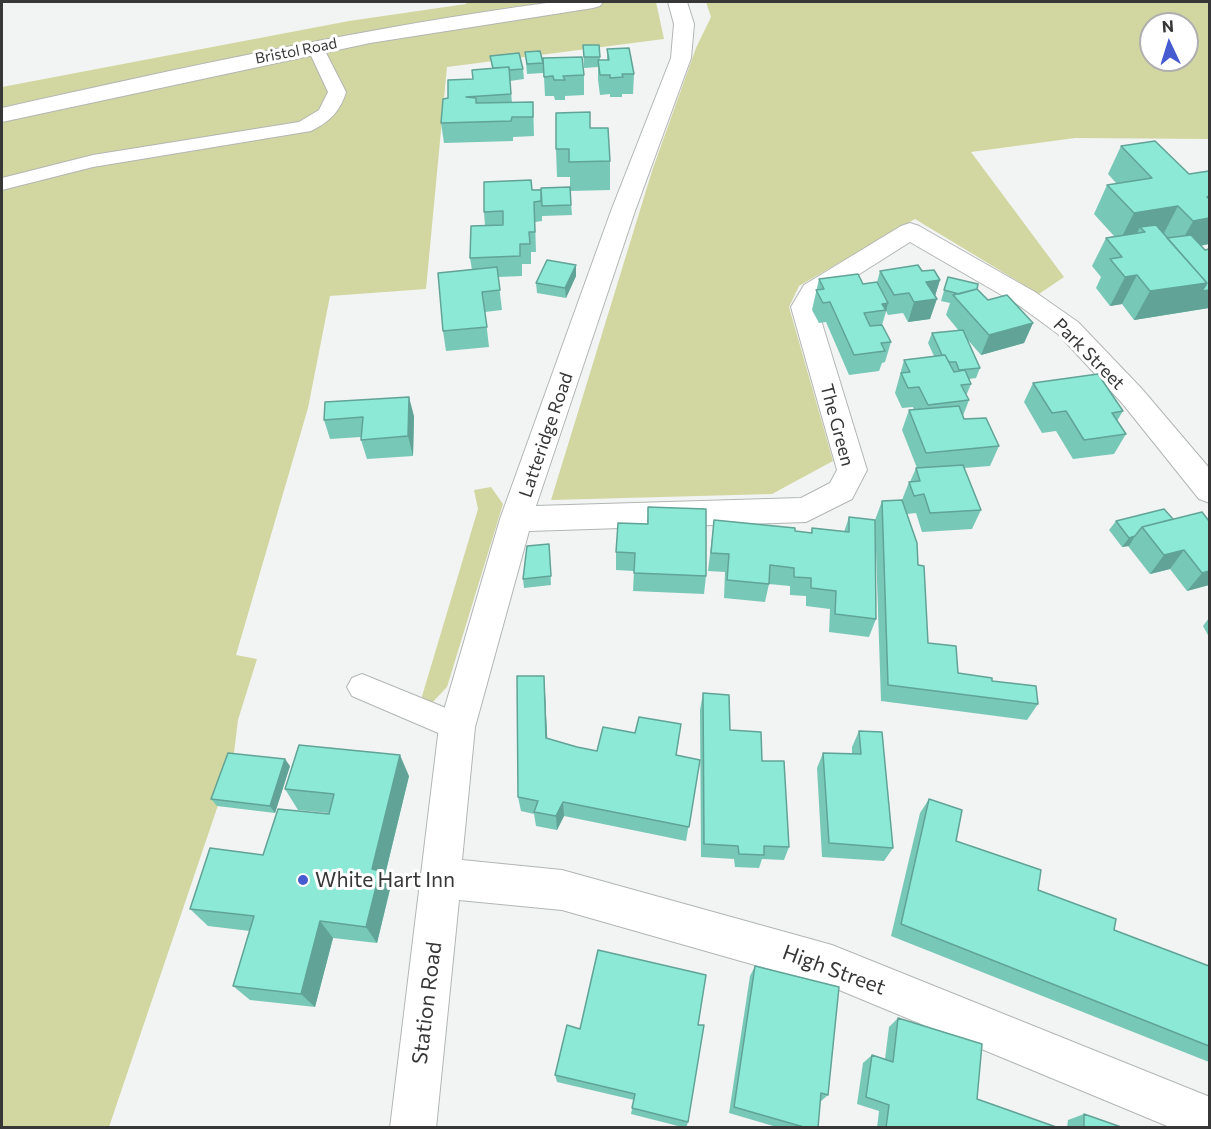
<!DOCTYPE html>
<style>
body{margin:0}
#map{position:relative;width:1211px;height:1129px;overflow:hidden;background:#f1f4f2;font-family:Commissioner,sans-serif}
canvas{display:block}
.frame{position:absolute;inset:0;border:3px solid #363736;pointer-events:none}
.north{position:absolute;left:1139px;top:12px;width:60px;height:60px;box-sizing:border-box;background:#fff;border:2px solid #afafaf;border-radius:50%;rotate:356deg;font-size:16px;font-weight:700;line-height:24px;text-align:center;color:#363736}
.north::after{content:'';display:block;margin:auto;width:21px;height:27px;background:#455bcf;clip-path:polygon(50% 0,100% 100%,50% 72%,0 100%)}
</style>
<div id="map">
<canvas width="1211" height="1129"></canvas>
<div class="frame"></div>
<div class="north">N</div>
</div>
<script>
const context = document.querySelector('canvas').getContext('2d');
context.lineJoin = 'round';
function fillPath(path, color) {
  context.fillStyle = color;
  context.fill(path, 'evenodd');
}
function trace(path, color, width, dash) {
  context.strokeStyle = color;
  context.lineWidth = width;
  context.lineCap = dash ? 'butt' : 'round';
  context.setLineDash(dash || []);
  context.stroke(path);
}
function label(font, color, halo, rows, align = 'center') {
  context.font = font + ' Commissioner,sans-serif';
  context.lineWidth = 6;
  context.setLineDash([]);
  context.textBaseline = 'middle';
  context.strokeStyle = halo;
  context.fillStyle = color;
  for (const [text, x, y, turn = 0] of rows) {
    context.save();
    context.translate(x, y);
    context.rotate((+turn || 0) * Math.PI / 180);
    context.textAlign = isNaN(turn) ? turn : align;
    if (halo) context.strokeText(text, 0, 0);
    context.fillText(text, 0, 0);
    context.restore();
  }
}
fillPath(new Path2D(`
 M467 2H656L664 39 447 67 426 289 330 296 308 408 236 655 257 659 238 720 233 761 109 1127 2 1128V87L349 21 466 4Z
 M706 2H1209V139L1075 138 971 152 1064 277 1039 294 915 219 799 286 789 307 833 461 772 494 551 500 652 171 696 48 711 17ZM1151 24H1187V60H1151Z
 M491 487 503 504 447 687 431 704 420 703 478 509 474 490Z`), '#d2d7a1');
const service = new Path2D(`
 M315 42 323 47 346 92C340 112 329 122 311 131L93 167 2 190V178L93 155 299 122 319 110 328 92 307 47Z
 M362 674 468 717 472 727 468 737 457 741 352 696 347 687 352 678Z`);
const minor = new Path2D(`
 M668 2H687L694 24 691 58 635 211 536 506 801 498 830 483 837 470 791 307 804 285 901 226 910 223 919 226 1035 292 1078 322 1142 389 1210 469V503L1199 499 1122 403 1058 334 1017 304 910 242 823 297 817 307 867 470 852 499 806 522 529 531 475 727 462 860 562 870 832 945 1210 1097V1128H1172L832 987 562 910 459 900 436 1128H390L439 727 500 519 611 211 671 58 674 24Z`);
const secondary = new Path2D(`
 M554 2H603L600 6 593 8 370 43 2 122V108C184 67 368 27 554 2Z`);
trace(service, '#b2b6b3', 2);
trace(minor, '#b2b6b3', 2);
trace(secondary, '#b2b6b3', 2);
fillPath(service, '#fff');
fillPath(minor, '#fff');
fillPath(secondary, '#fff');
fillPath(new Path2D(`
 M583 45H599L600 60H607V49L634 74 633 94H622V97H610V94L600 95 598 80V67L584 68Z
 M525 52 543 63V73L527 74Z
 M490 56 523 69 524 79 510 81 512 103 533 102 534 136 513 137V141L444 143 441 123 473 79 492 68Z
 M543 58 584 75V95L565 96V100H555L554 96H545Z
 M590 128 610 161V190L570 191 572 215 542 216V210V221L535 222 536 252H531V264H522V276L498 277 502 310 485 312 489 347 446 351 443 331 472 270 470 258 485 225 484 212 532 190 570 187V177H557L556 149Z
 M1155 141 1209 244 1201 246 1209 308 1134 320 1122 304 1110 306 1096 288 1101 277 1092 266 1106 238 1114 236 1094 214 1107 185 1117 184 1108 174 1121 146Z
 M880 271H922L940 280 935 296 930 319 908 322 903 313 888 315 886 311 882 325 891 342 885 362 882 363 879 371 849 375 826 322 819 323 812 310 819 279 863 284 877 282Z
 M576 276 566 298 537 293 536 283Z
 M948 277 977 289 988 300 1033 323 1024 343 981 355 967 339 980 368 976 378 969 379 971 384 966 396 969 400 963 416 964 419 999 446 990 466 964 468 981 510 972 529 922 532 916 513 907 514 918 565 928 643 958 673 992 681 1038 704 1027 720 881 701 875 520 882 501 902 500 909 482H910L916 468H917L902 430 909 410H914L913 407 902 408 895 393 904 360 934 356 928 343 932 333 959 331 946 315 950 303 941 301Z
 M1033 383 1123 411 1117 421 1126 434 1114 454 1073 459 1056 431 1042 433 1024 402Z
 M325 402 414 416 413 456 367 459 361 440V437L330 439 324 420Z
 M648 507 706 576 704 594 633 591 634 571 616 570V552L647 524Z
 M849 517 876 619 869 637 829 632 830 609 806 606V596L790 595V586L769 584 765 602 724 598 725 572 708 571 714 520 811 533 812 528 844 532Z
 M1173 519 1209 521V585L1187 591 1170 569 1150 574 1128 546 1122 547 1109 530 1116 521Z
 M549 544 551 585 524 588 523 579Z
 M1209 618V637L1203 626Z
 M545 693 547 738 577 747 597 751 635 733 679 740 676 755 700 760 686 841 564 816 557 830 536 826 534 814 521 811 518 797Z
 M703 693 730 730 762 761 789 847 784 860 762 859 759 868 735 867 734 859 701 857 700 710Z
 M859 731 893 848 884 861 822 857 817 768 823 753 852 754V747Z
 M290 766 275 813 217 806 211 799Z
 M409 776 384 879 390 889 377 943 333 938 315 1007 250 1000 233 986 250 931 208 926 190 909 263 855 329 814V813L298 810 285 789Z
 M929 799 956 841 1038 890 1114 930 1209 966V1062L891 936 920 813Z
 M755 966 828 1095 820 1102 818 1128H780L729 1113 750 976Z
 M898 1018 977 1099 1059 1128H877L879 1111 857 1104 863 1063 872 1055 885 1059 889 1027Z
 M698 1025 688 1122 686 1128 631 1114 634 1100 557 1082 555 1075 580 1029Z
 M1084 1114 1124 1128H1067L1068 1120Z`), '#78c8b8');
fillPath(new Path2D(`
 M1209 196V244L1177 249 1207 197Z
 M1178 206 1163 235 1145 232 1140 227 1134 239 1119 242 1134 213Z
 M576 265V276L566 298 565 288Z
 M1137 275 1122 304 1110 306 1125 277Z
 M940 280 934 299H937L930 319 908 322 914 302 926 282Z
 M1207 283 1209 290V308L1134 320 1150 291Z
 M888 303 883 323 886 310 882 304Z
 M1033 323 1024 343 981 355 989 335Z
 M409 397 414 416 413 456 408 436Z
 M1135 536 1129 546 1122 547 1129 538Z
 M1184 550 1170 569 1150 574 1164 555Z
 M1209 571V585L1187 591 1202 573Z
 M544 676 545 693 548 753 546 738Z
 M400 755 409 776 384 879 390 889 377 943 366 927 372 869Z
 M285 759 290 766 275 813 270 806Z
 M563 802 564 816 557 830 556 816Z
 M320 921 333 938 315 1007 301 994Z`), '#61a396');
const building = new Path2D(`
 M583 45H599L600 57H584Z
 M629 48 634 74H622L623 77 610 78V75H600L598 60H609L607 49Z
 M540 51 543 63 527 64 525 52Z
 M519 53 523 69 509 70V67L493 68 490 56Z
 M582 57 584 75 563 76 565 80H554L553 76 544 77 543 58Z
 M509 67 511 94 466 97 476 98V103L533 102V117H512L511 121 441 123 443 99 448 98V80L473 79 472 70Z
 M590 112V128H608L610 161 569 162V149H556V113Z
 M1155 141 1189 174 1209 171V196L1207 197 1209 199V218L1193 221 1178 206 1134 213 1107 185 1152 178 1121 146Z
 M531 180 532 190H541V201L534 202 535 232H529L530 244H520V256L470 258 471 226 503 225V211L484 212V182Z
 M570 187 571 205 542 206 541 188Z
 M1156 225 1207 283 1150 291 1137 275 1125 277 1110 259 1122 257 1106 238 1145 232 1140 227Z
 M1191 235 1205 250 1209 249V290L1202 291 1207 283 1167 238Z
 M547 260 576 265 565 288 536 283Z
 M918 265 922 271 934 270 940 280 926 282 937 299 914 302 909 293 894 295 880 271Z
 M497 267 500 290 482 292 487 327 443 331 438 273Z
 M858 274 863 284 877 282 888 303 882 304 886 310 864 313 870 326 882 325 891 342 881 343 885 351 854 355 830 302 823 303 816 290 824 289 819 279Z
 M948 277 978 284 977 289 959 294 944 290Z
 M977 289 988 300 1007 295 1033 323 989 335 953 295Z
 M963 330 980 368 959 370 956 362H949L945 355H942L932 333Z
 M945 355 954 372 965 370 971 384 961 385 969 400 928 405 919 387 908 388 901 373 910 372 904 360Z
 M1098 374 1123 411 1112 413 1126 434 1084 440 1066 411 1052 413 1033 383Z
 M409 397 408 436 361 440 363 417 324 420 325 402Z
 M959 406 964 419 986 418 999 446 926 453 909 410Z
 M963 465 981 510 930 513 924 494 914 496 909 482 920 481 916 468Z
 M902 500 917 543 918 565 924 566 928 643 956 646 958 673 992 678V681L1036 686 1038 704 888 685 882 501Z
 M648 507 706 509V576L634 573 635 553 616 552 618 523 648 524Z
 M1164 509 1173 519 1142 527 1135 536 1129 538 1116 521Z
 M1202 512 1209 521V571L1202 573 1184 550 1164 555 1142 527Z
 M849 517 875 520 876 619 835 614 836 591 811 588V578L794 577V568L770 565 769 584 727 580 729 554 711 553 714 520 795 528V531L812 533V528L849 532Z
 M549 544 551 576 523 579 527 546Z
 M517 676H544L546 738 577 747 597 751 603 727 635 733 639 717 681 724 676 755 700 760 689 827 563 802 556 816 534 812 538 801 518 797Z
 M703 693 729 695 730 730 761 732 762 761H784L789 847 764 846V855L739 854 738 846 704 844Z
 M859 731 882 732 893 848 829 843 823 753 861 754Z
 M299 745 400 755 372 869 380 871 366 927 320 921 301 994 233 986 254 916 190 909 210 848 263 855 278 809 329 814 334 794 285 789Z
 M228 753 285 759 270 806 211 799Z
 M929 799 962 810 956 841 1041 870 1038 890 1116 919 1114 930 1209 966V1046L901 924Z
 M598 950 706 975 698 1025H704L688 1122 632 1108 635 1094 555 1075 567 1025 580 1029Z
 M755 966 839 987 828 1095 821 1093 818 1128H807L734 1107Z
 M898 1018 982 1044 977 1099 1059 1128H886L889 1105 866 1097 872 1055 893 1062Z
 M1084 1114 1124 1128H1084Z`);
fillPath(building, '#8be9d6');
trace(building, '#61a396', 1.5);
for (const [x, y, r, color] of [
 [303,880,6,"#455bcf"]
]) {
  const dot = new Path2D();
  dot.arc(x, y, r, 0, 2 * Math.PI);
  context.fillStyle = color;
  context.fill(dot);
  trace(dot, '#fff', 2);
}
label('15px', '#363736', '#fff', [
 ["Bristol Road",296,51,-11]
]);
label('18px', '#363736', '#fff', [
 ["Park Street",1089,354,45],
 ["The Green",837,425,75],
 ["Latteridge Road",546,435,-71]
]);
label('21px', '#363736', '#fff', [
 ["White Hart Inn",315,880]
], 'left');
label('21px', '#363736', '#fff', [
 ["High Street",834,970,20],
 ["Station Road",427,1003,-83]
]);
</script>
